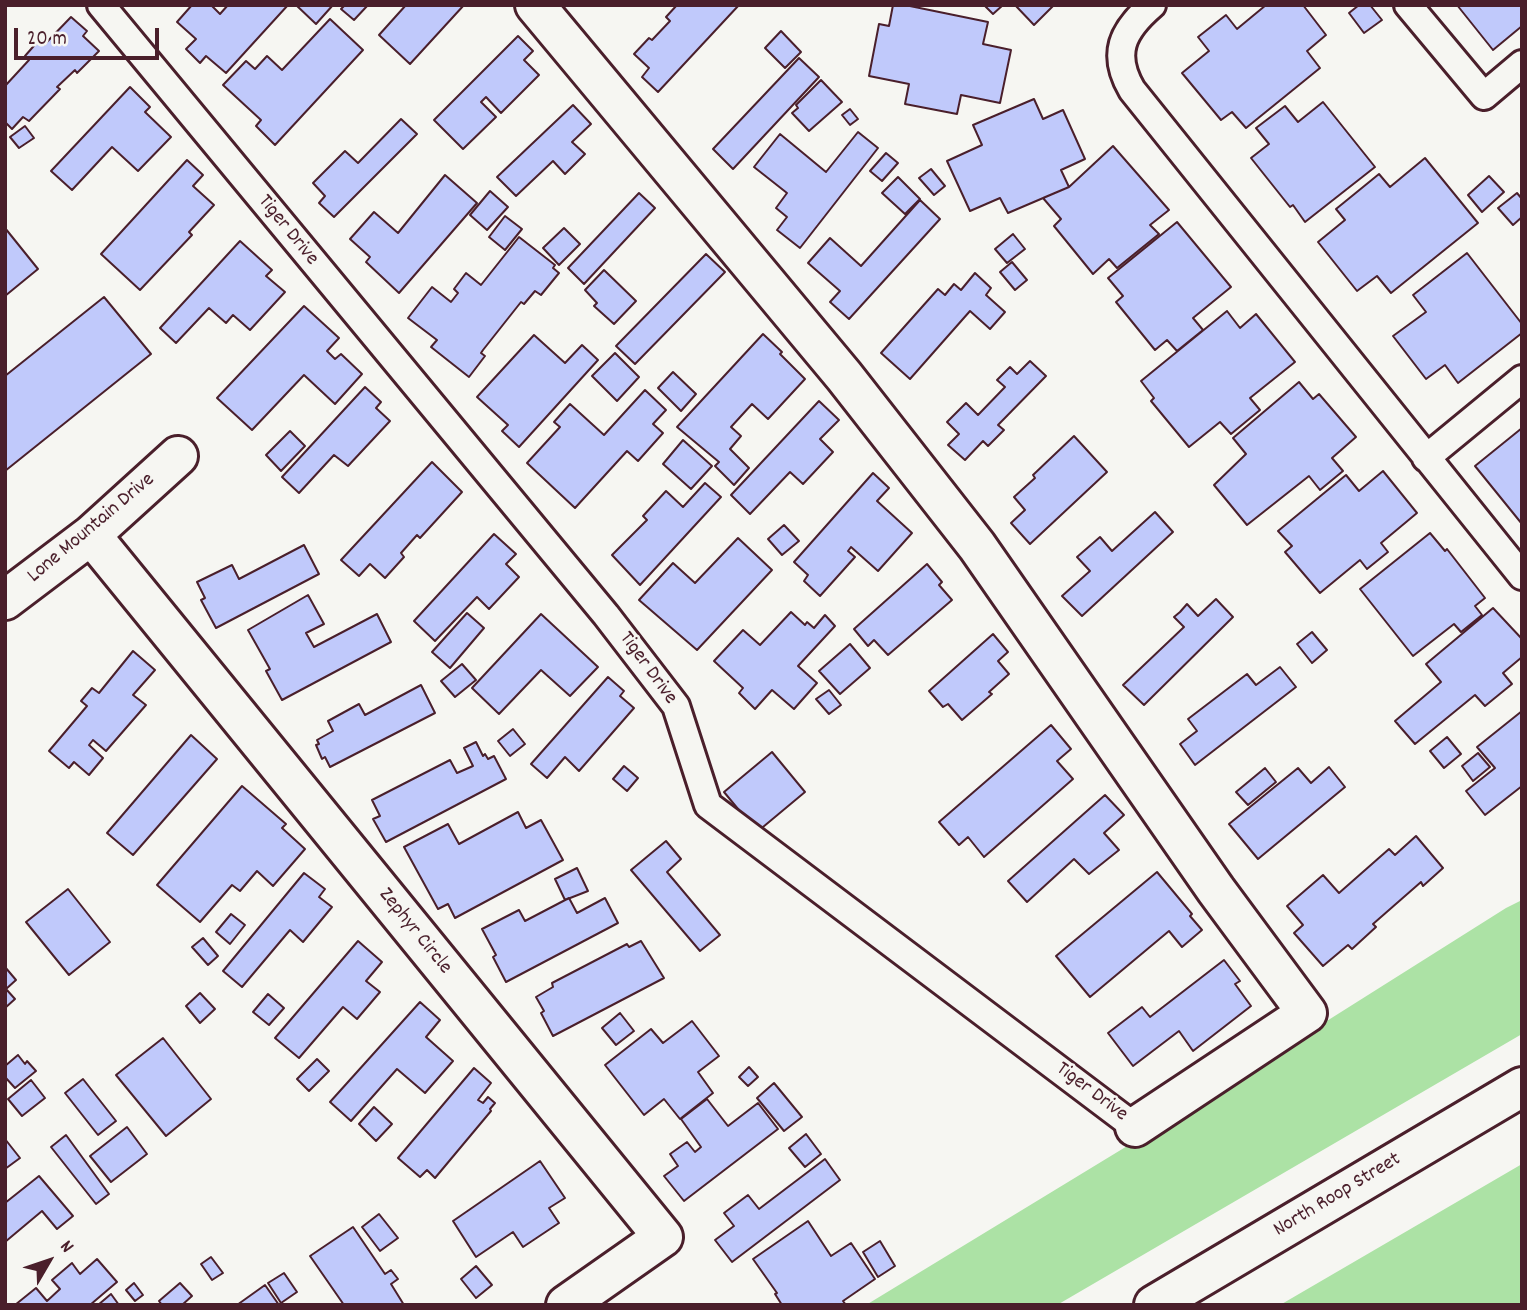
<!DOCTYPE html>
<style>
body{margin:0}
#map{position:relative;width:1527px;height:1310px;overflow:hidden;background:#f6f6f2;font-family:Dekko,sans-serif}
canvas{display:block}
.frame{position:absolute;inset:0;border:7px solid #4a1f2b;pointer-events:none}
.north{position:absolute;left:14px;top:1226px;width:70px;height:70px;-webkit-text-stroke:5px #f6f6f2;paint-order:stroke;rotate:51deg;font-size:19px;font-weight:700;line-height:28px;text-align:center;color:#4a1f2b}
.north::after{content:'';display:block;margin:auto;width:24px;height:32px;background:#4a1f2b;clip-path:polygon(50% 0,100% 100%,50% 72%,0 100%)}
.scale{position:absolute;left:14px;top:28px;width:145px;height:32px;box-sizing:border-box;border:4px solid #4a1f2b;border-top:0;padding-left:9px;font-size:21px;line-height:24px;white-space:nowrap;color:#4a1f2b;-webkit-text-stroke:5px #f6f6f2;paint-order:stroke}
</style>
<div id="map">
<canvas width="1527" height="1310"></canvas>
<div class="frame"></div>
<div class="north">N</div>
<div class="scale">20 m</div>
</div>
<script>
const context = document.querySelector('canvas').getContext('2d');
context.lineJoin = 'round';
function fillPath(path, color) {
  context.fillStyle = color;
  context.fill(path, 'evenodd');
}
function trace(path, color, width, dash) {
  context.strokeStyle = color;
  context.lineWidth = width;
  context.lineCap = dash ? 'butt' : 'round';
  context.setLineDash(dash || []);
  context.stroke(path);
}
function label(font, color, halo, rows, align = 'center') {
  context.font = font + ' Dekko,sans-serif';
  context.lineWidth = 5;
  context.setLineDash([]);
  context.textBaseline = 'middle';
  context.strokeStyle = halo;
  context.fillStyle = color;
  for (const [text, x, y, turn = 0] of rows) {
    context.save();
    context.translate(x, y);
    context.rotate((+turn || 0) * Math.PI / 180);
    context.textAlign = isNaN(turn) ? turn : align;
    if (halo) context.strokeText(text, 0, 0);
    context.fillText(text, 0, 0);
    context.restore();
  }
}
fillPath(new Path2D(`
 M1522 900V1034L1057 1305H866L1165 1123 1506 908Z
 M1522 1164V1305H1280Z`), '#ace2a5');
const building = new Path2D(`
 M192 5H211L220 14 228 5H288L226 73 206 56 200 63 186 49 196 39 177 22Z
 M296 5H333L316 24Z
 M345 5H368L354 20 341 9Z
 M406 5H464L410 64 379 35Z
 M677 5H739L658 92 642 77 649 68 634 54 649 38 652 40 670 21 666 17Z
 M893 5H905L988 22 983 44 1011 50 1000 103 961 95 957 114 905 104 909 84 869 76 879 24 889 26Z
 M984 5H1003L993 14Z
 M1015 5H1054L1034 25Z
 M1266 5H1303L1326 35 1307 51 1320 68 1246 128 1232 112 1221 120 1182 73 1209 51 1198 37 1226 15 1237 29Z
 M1359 5H1370L1382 20 1364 33 1349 13Z
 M1457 5H1522V26L1493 50Z
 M71 17 87 31 83 36 99 51 77 73 75 70 57 87 60 89 29 121 23 117 12 129 5 122V86L29 60 25 56 39 40 44 45Z
 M330 19 363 50 275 145 256 126 261 120 223 85 246 61 255 69 267 56 282 70Z
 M781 31 801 52 785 68 765 48Z
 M518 36 533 51 524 60 539 75 501 113 486 97 481 102 496 117 463 149 434 120Z
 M799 58 819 77 733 169 713 149Z
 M821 80 842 102 809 131 792 113 798 108 796 105Z
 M130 87 150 107 145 112 171 137 138 171 112 147 72 190 51 171Z
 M1034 99 1043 119 1063 110 1085 159 1061 170 1069 187 1008 213 1000 198 970 211 947 161 982 145 973 125Z
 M1323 102 1375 167 1305 222 1293 205 1290 207 1251 158 1269 144 1256 128 1285 106 1298 122Z
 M573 105 591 124 572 142 585 154 565 174 553 161 516 196 497 177Z
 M850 109 858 119 850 125 842 115Z
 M401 119 417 134 334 217 319 203 325 196 313 183 345 151 358 163Z
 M25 126 34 138 19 148 10 137Z
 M858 132 878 148 800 248 777 230 787 217 776 208 787 193 754 167 780 134 826 172Z
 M1113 146 1169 210 1150 225 1159 234 1117 268 1109 259 1093 274 1054 226 1061 219 1043 198 1069 187Z
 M886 153 898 163 882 181 870 171Z
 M1425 158 1478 223 1391 293 1377 276 1357 291 1318 242 1345 220 1336 209 1379 174 1390 187Z
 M187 160 203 175 193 186 214 205 189 232 192 235 140 290 101 254Z
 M931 169 945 186 934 195 919 178Z
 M445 175 477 203 399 293 366 262 370 257 350 239 374 212 398 233Z
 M1489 176 1504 192 1482 212 1468 195Z
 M898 177 920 199 905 214 882 193Z
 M490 191 508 207 487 230 470 215Z
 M639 193 655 208 584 284 568 268Z
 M1517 193 1522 199V217L1513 225 1498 208Z
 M920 200 940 219 849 319 830 302 840 291 808 263 830 238 861 266Z
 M505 216 522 229 505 250 489 237Z
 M1177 222 1231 287 1193 318 1203 330 1177 351 1167 340 1155 350 1116 302 1123 296 1108 278Z
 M5 228 38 269 5 296Z
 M564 228 580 244 559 265 543 248Z
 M1013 234 1025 249 1007 263 995 249Z
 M519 237 555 265 553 268 559 273 541 295 535 291 524 304 521 302 483 350 481 353 485 356 469 377 431 347 437 340 408 318 432 287 451 302 458 293 454 289 466 273 481 285Z
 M240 241 272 270 266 276 285 292 250 330 233 315 226 323 209 308 176 343 160 328Z
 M1467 253 1522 324V333L1458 383 1445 365 1426 379 1393 336 1426 312 1413 295Z
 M706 254 725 272 635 364 616 346Z
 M1012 262 1027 280 1015 290 1000 272Z
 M604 270 636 301 614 324 594 306 597 303 585 290Z
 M975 273 991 288 986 295 1005 312 990 329 970 311 910 379 881 353 938 289 945 295 954 284 961 290Z
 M104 297 151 354 5 471V376Z
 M304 306 339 338 327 351 335 359 341 354 362 374 335 404 304 375 252 430 217 398Z
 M1227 311 1240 328 1256 314 1295 362 1250 398 1260 410 1231 434 1220 422 1189 447 1151 401 1154 398 1141 381Z
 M763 334 782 352 780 354 805 379 768 419 752 404 731 427 741 436 730 449 749 468 734 485 715 466 719 462 677 427Z
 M534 335 565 363 582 345 598 360 519 447 502 431 508 425 477 397Z
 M615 353 639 377 617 401 592 376Z
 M1030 361 1046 376 998 425 1004 430 988 446 983 441 965 460 948 445 959 434 947 422 966 403 978 415 1005 387 997 380 1010 367 1017 374Z
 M673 372 696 394 681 411 658 388Z
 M1299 382 1313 399 1319 394 1356 437 1332 458 1343 471 1320 490 1309 476 1247 525 1214 485 1246 454 1233 438Z
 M365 387 381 402 376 408 390 421 348 466 334 455 299 493 282 477Z
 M645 390 666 410 653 424 663 433 638 461 627 451 575 508 527 463 560 427 554 422 570 404 604 435Z
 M819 401 839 420 820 439 833 452 803 484 790 472 750 514 731 495Z
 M1522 428V524L1475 466Z
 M290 431 305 446 281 471 266 455Z
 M1074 436 1107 472 1030 544 1011 523 1025 510 1014 497 1035 478 1033 475Z
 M683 440 712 466 691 489 663 464Z
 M432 462 462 492 420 538 417 535 401 553 404 557 385 578 370 564 359 576 341 560Z
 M1383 471 1417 513 1381 543 1388 552 1367 569 1360 560 1320 593 1285 552 1292 546 1278 531 1346 475 1359 491Z
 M873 473 889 488 877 501 912 533 878 571 851 547 848 551 855 557 820 596 804 581 808 575 794 562Z
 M705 483 721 497 640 585 612 555 647 520 643 516 666 491 683 507Z
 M1155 512 1173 532 1082 616 1062 596 1090 571 1077 557 1100 537 1112 551Z
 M784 525 799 541 782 555 768 539Z
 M1430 533 1445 551 1447 549 1485 598 1475 606 1482 615 1461 632 1454 624 1413 656 1360 589Z
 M494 534 516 554 506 564 519 577 489 609 477 597 435 641 414 621Z
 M738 538 772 570 697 650 639 600 673 563 695 583Z
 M304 545 319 574 216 628 201 600 205 598 197 582 232 565 239 579Z
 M927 564 942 582 939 585 952 600 888 655 874 640 868 646 854 629Z
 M308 595 324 624 306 633 314 647 377 614 391 642 282 700 266 671 270 669 248 630Z
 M1216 599 1233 617 1144 705 1123 685 1184 627 1174 617 1180 612 1187 604 1198 616Z
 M1493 608 1522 639V657L1503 673 1512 684 1485 706 1475 695 1415 744 1395 721 1441 682 1426 664Z
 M791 612 805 625 807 622 814 628 825 615 835 626 798 666 817 683 794 709 772 690 755 709 739 693 743 688 714 661 743 630 760 645Z
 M467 613 484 628 450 668 432 652Z
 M541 614 598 667 570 696 541 670 499 714 472 688Z
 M1312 632 1327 650 1312 663 1297 644Z
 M993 634 1008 652 998 661 1009 674 989 692 992 694 962 720 948 704 943 707 929 691Z
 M850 644 870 668 840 694 819 671Z
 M133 651 155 670 133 695 146 705 106 751 93 740 89 745 103 758 89 775 74 762 69 768 49 751 87 706 81 701 92 688 99 693Z
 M462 664 476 680 455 697 441 681Z
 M1280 667 1296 687 1195 765 1180 744 1197 731 1188 719 1247 674 1256 685Z
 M608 677 624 691 620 696 634 708 579 771 565 757 547 778 531 764Z
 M421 685 435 713 330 767 325 757 322 759 316 745 319 744 317 740 333 731 328 721 359 704 365 715Z
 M829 690 841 705 829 714 816 699Z
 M1522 711V786L1485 815 1466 791 1495 768 1477 747Z
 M1051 725 1071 749 1057 761 1073 779 984 857 968 837 959 845 939 822Z
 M513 729 525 744 510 756 498 741Z
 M191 735 217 759 133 855 107 833Z
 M1447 737 1461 754 1444 768 1430 751Z
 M476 742 483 756 485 754 488 759 494 756 506 779 386 842 373 819 380 816 372 800 450 760 457 773 473 766 464 748Z
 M772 752 805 792 757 832 724 792Z
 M1478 753 1490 767 1473 781 1462 766Z
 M624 766 638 778 627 791 613 779Z
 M1329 767 1345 787 1258 859 1229 824 1298 768 1311 783Z
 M1265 768 1276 782 1248 805 1236 792Z
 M242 786 286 824 282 828 305 849 273 886 257 871 240 891 232 885 200 922 157 885Z
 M1105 795 1124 815 1104 833 1119 850 1089 874 1074 859 1027 902 1008 881Z
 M518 812 526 828 541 820 563 860 455 918 448 904 438 909 404 847 448 824 459 844Z
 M1416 836 1443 868 1423 886 1421 882 1373 924 1376 927 1352 949 1348 945 1323 966 1294 933 1303 925 1287 906 1323 875 1339 893 1389 849 1395 855Z
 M666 841 681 859 667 872 720 935 700 951 631 870Z
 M577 868 588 891 565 900 555 879Z
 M1157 872 1192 914 1190 916 1202 930 1182 947 1169 931 1090 997 1056 956Z
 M304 873 325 889 319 897 332 907 303 942 290 930 242 987 223 971Z
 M68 889 110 942 69 975 26 922Z
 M569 898 577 913 605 898 618 923 506 982 493 957 496 955 482 929 519 910 525 921Z
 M231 914 245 925 230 944 216 932Z
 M203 938 218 956 208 965 192 947Z
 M358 941 382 962 366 981 380 992 357 1019 343 1007 299 1058 275 1038Z
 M641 941 664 978 553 1036 541 1013 544 1011 536 997 553 987 552 983 627 944 629 947Z
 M1224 960 1240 981 1235 984 1251 1006 1193 1051 1179 1031 1133 1066 1108 1033 1142 1007 1150 1017Z
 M5 967 16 980 6 989 15 999 5 1008Z
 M200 993 215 1009 200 1023 186 1006Z
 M268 994 284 1008 269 1025 253 1012Z
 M420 1002 440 1020 426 1037 453 1061 425 1093 397 1069 351 1121 330 1102Z
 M620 1013 634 1031 616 1045 602 1028Z
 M692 1021 719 1056 698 1072 713 1093 680 1119 664 1099 644 1115 605 1065 651 1029 663 1043Z
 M163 1038 211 1099 166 1136 116 1075Z
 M18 1055 25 1064 27 1061 36 1071 15 1088 5 1077V1066Z
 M317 1059 329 1071 309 1091 297 1079Z
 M749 1067 758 1077 748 1086 739 1077Z
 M474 1068 491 1083 478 1100 483 1103 488 1097 495 1103 490 1109 491 1111 435 1178 427 1170 420 1177 398 1158Z
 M83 1079 116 1121 98 1135 65 1093Z
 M31 1080 45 1098 22 1116 8 1099Z
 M774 1083 802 1117 784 1131 757 1098Z
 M707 1099 728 1126 758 1103 778 1129 684 1201 664 1176 678 1166 670 1154 687 1142 695 1152 701 1147 681 1119Z
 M374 1107 392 1124 376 1141 359 1124Z
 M127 1127 147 1154 111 1182 90 1156Z
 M806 1134 821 1154 805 1167 789 1148Z
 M66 1135 109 1194 96 1204 51 1147Z
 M5 1139 20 1158 5 1169Z
 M825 1159 840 1180 732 1262 715 1240 734 1226 724 1213 748 1195 759 1209Z
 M540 1161 565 1198 549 1208 559 1223 523 1247 513 1232 476 1257 453 1221Z
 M39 1176 73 1216 57 1229 42 1211 5 1242V1203Z
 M379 1214 398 1238 380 1251 362 1227Z
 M808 1221 831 1256 851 1243 875 1279 843 1301 846 1305H782L775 1294 777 1293 753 1259Z
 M353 1227 385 1274 391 1270 398 1279 391 1284 404 1305H344L310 1256Z
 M880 1241 895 1266 878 1277 863 1252Z
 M211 1257 223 1273 212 1280 201 1264Z
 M97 1259 117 1282 90 1305H15L36 1288 47 1301 60 1289 52 1280 72 1263 80 1274Z
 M476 1266 492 1285 476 1298 461 1279Z
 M284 1273 297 1292 281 1303 268 1283Z
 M134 1283 143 1295 135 1301 126 1290Z
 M180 1283 192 1296 182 1305H162L159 1301Z
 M265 1285 279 1305H237Z
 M111 1294 119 1305H98Z`);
fillPath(building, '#c0c9fb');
trace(building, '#4a1f2b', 2);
const service = new Path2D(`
 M101 5 606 615 676 706 708 805 1135 1127
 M1152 5C1122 31 1111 54 1132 90L1522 576
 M1408 5 1484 96 1522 64
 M1426 458 1522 379`);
const minor = new Path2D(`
 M535 5 844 376 977 546 1216 890 1307 1013 1135 1127
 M91 535 663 1237 566 1305
 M5 600 91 535 178 456`);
const secondary = new Path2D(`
 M1154 1305 1522 1087`);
trace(service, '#4a1f2b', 32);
trace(minor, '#4a1f2b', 44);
trace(secondary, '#4a1f2b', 44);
trace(service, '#f6f6f2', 26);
trace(minor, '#f6f6f2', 38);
trace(secondary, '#f6f6f2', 38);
label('21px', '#4a1f2b', '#f6f6f2', [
 ["Tiger Drive",287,231,51],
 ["Lone Mountain Drive",92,529,-40],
 ["Tiger Drive",647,669,54],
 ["Zephyr Circle",414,932,51],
 ["Tiger Drive",1091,1093,37],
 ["North Roop Street",1338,1196,-31]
]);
</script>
